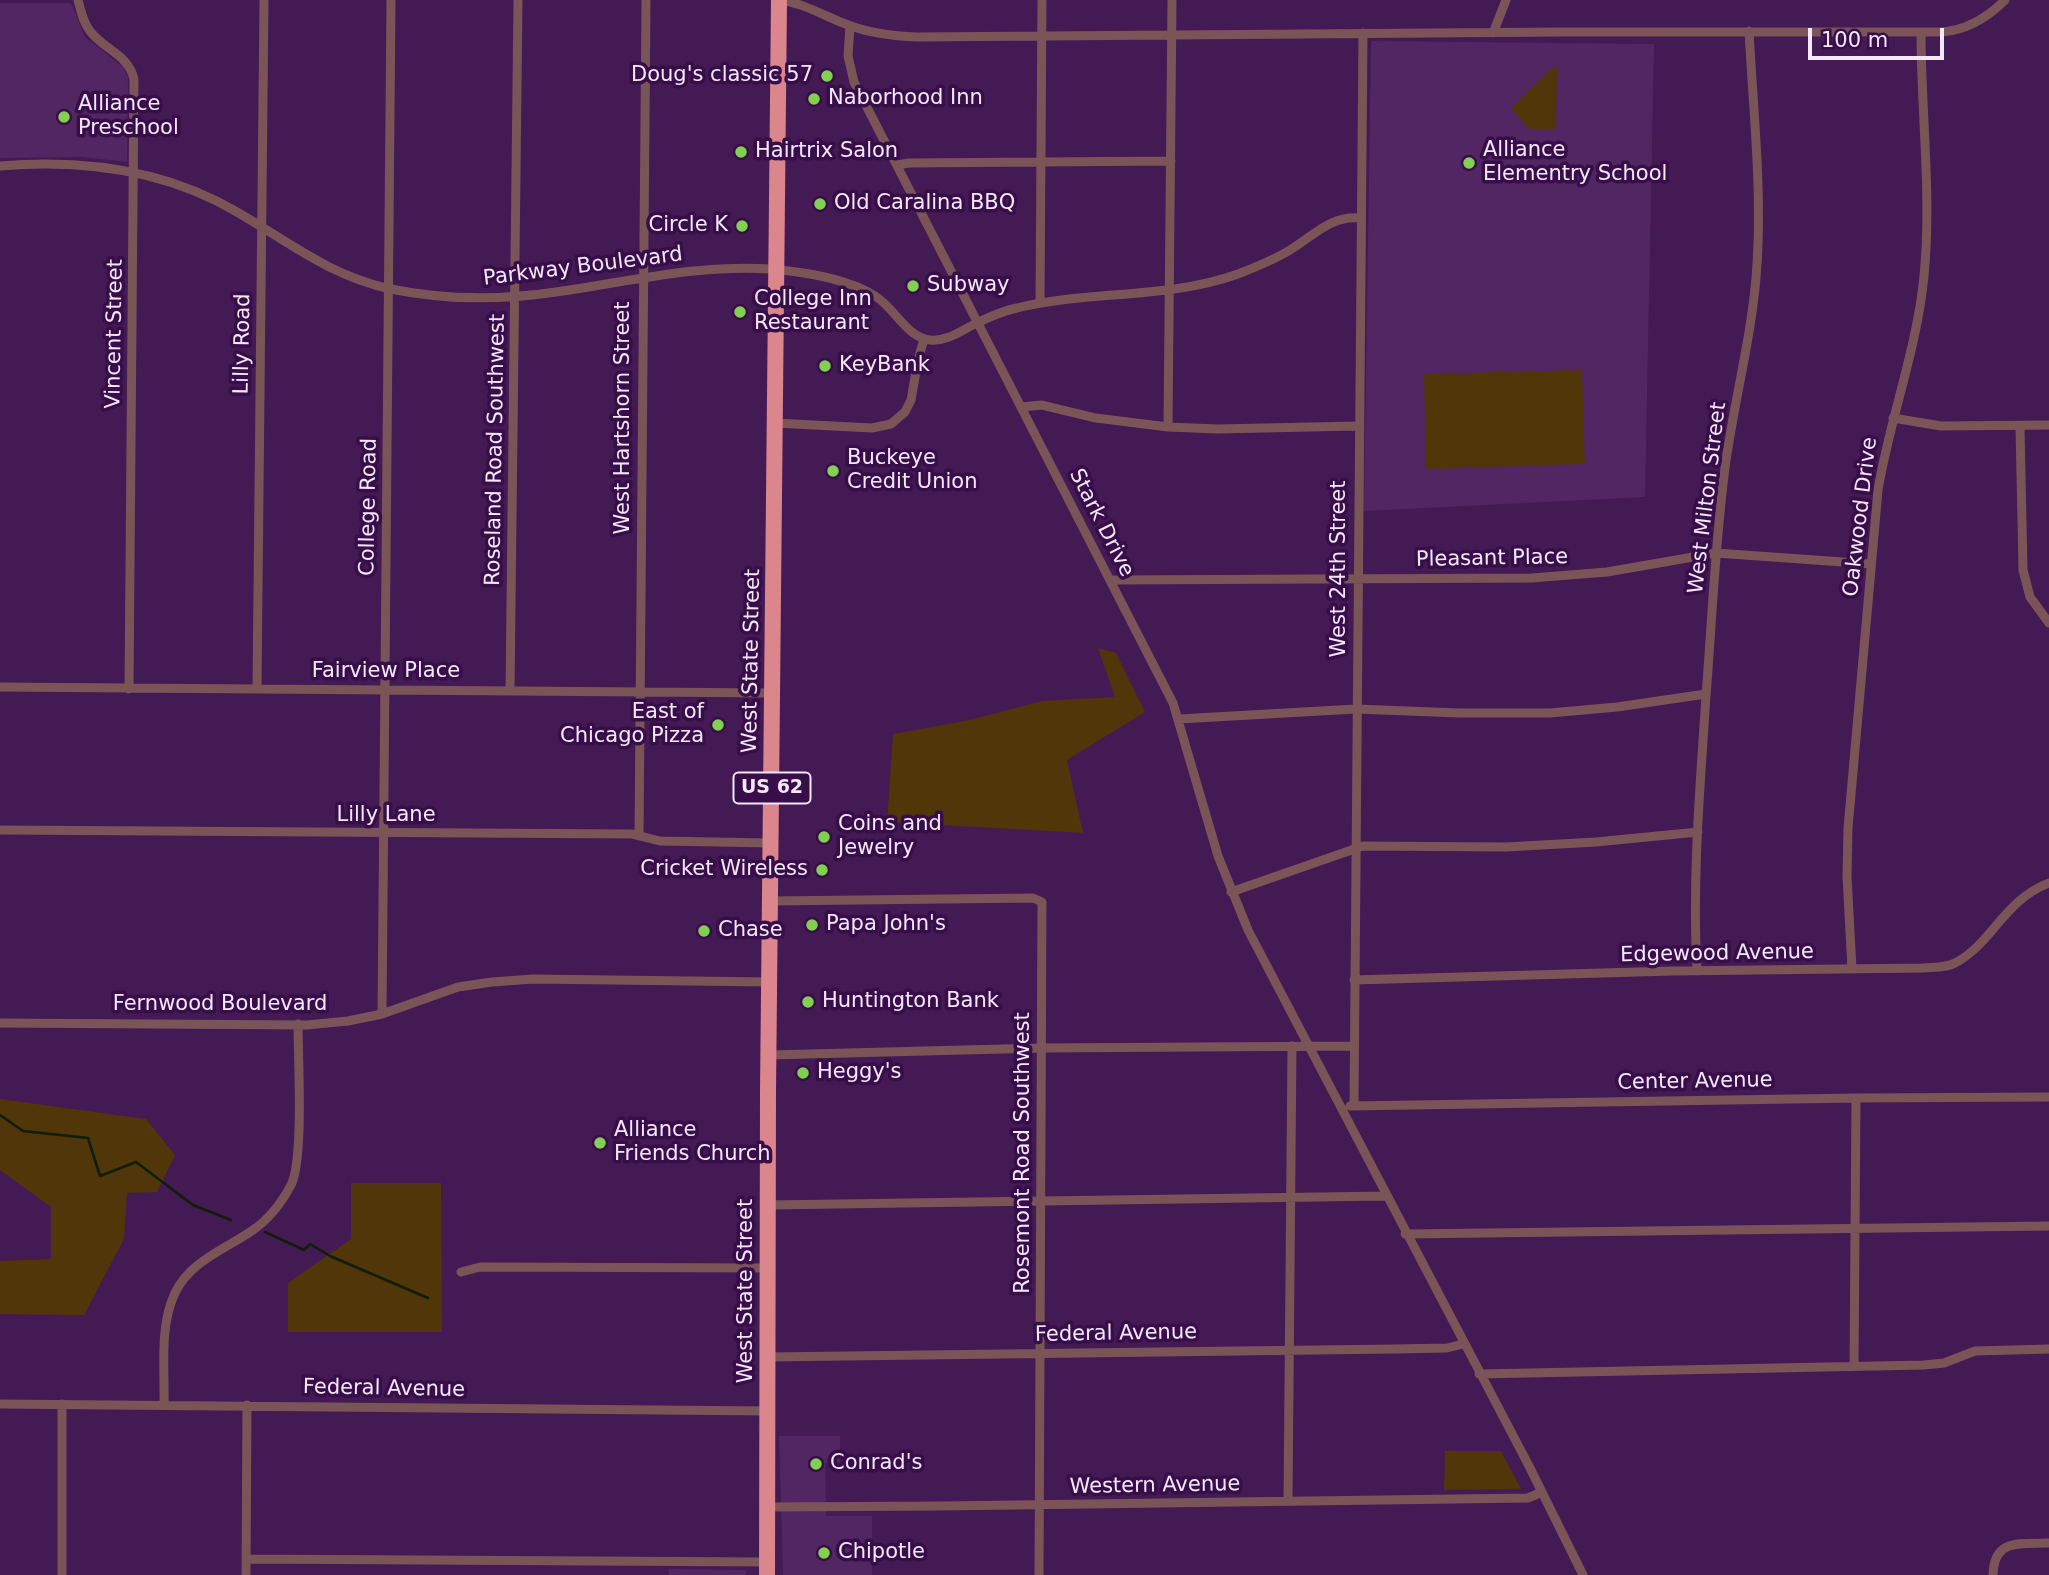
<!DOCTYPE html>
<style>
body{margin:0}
#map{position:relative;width:2049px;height:1575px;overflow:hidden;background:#431a54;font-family:"DejaVu Sans",sans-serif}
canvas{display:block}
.scale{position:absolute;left:1808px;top:28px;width:136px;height:32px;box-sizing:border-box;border:4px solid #f5e6fc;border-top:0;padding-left:9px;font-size:21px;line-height:24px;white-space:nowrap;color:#f5e6fc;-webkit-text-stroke:5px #380e49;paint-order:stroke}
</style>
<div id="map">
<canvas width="2049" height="1575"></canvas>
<div class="scale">100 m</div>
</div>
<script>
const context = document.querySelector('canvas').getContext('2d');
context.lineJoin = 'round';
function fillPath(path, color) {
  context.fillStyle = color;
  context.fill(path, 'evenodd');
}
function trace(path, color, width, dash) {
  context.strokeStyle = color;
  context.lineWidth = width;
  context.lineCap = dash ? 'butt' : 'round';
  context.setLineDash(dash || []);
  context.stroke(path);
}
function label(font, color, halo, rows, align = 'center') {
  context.font = font + ' "DejaVu Sans",sans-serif';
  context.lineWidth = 7;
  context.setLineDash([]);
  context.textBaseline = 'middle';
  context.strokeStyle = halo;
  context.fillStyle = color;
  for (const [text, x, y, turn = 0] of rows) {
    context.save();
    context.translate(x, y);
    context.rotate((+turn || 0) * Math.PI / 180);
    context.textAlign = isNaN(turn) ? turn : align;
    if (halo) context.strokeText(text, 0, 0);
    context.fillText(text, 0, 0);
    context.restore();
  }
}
fillPath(new Path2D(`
 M0 3H71L85 37 123 67 128 78 127 162 82 157 0 158Z
 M1371 41 1654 44 1645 497 1364 511Z
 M779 1436H840V1462L825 1463 826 1516H872V1575H783Z
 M669 1569 746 1570V1575H669Z`), '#522563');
fillPath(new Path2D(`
 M1554 66 1557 69 1556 129H1529L1511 108Z
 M1582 370 1585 464 1426 469 1424 374Z
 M1098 648 1116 653 1145 712 1067 760 1083 833 887 822 893 734 970 720 1042 701 1115 697Z
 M0 1099 146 1119 175 1155 157 1192 127 1193 124 1239 84 1315 0 1314V1261L51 1259V1207L0 1170Z
 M351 1183H441L442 1332H288V1283L351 1239Z
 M1445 1451H1501L1521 1489 1444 1490Z`), '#503609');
trace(new Path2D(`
 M0 1115 23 1131 88 1138 100 1176 136 1162 193 1205 231 1220
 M265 1232 304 1250 310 1244 330 1256 428 1298`), '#0f1e05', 2.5);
trace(new Path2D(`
 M78 0C81 11 83 22 90 31 104 50 128 54 134 79L129 689
 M779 0C805 3 827 18 851 26 873 34 894 36 917 37L1560 32H1942C1967 30 1987 18 2005 0
 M850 26 848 56 854 82 1173 703 1218 856 1248 930 1529 1466 1583 1575
 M1493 33 1506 0
 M897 165 909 163 1171 161
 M0 166C82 159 164 169 237 212 289 242 330 276 391 289 444 300 502 300 556 292 628 282 698 264 771 269 804 272 847 278 875 296 895 308 906 337 930 340 947 342 962 330 977 323 989 317 1003 311 1017 308 1090 290 1165 300 1238 274 1256 267 1274 260 1290 250 1315 235 1329 216 1360 218
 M1040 303 1042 0
 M1022 407 1042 405 1096 418 1168 427 1217 429 1358 426
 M1893 418 1941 426 2049 425
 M775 423 872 428 891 424 905 412 911 400 918 360 924 339
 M2020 426 2023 570 2030 597 2049 623
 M1168 427 1172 0
 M1111 580 1532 578 1607 572 1716 553 1871 564
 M0 687 773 693
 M257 689 264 0
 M510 691 518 0
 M1179 719 1356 709 1459 713H1550L1617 707 1706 694
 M0 830 632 834 660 841 771 843
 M639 836 646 0
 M1231 892 1363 846 1506 847 1596 842 1698 832
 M771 901 1033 898 1042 902 1039 1575
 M1852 969 1847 876 1848 828 1878 490C1890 418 1917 349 1924 276 1932 195 1921 113 1921 32
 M1697 971C1692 879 1700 787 1706 696 1712 620 1715 544 1725 468 1734 400 1753 333 1757 264 1762 187 1753 108 1749 31
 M1354 980 1673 971 1923 968C1933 967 1946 968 1955 963 1992 944 2004 900 2049 883
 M382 1014 391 0
 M0 1023 307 1025 348 1021 382 1014 458 987 492 982 533 979 770 982
 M769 1055 1042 1048 1354 1046
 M1354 1105 1363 33
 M1350 1106 1856 1098 2049 1097
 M769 1205 1386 1196
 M1405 1234 2049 1226
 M461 1272 480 1267 768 1268
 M768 1357 1394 1349 1447 1348 1463 1344
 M1854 1366 1856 1098
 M1479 1374 1924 1365 1944 1363 1975 1351 2049 1349
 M0 1404 768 1411
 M164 1405C165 1370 159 1326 175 1293 190 1261 226 1249 253 1230 269 1219 282 1202 291 1185 304 1160 298 1058 298 1024
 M1288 1501 1292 1046
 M767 1507 941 1506 1528 1498 1542 1492
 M246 1559 767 1562
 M62 1575V1404
 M246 1575 247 1405
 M1993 1575C1994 1538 2020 1544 2049 1543`), '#795557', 9);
trace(new Path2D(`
 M767 1575 768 1092 779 0`), '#db858c', 16);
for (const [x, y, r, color] of [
 [827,76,7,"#82d04f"],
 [814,99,7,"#82d04f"],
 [64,117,7,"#82d04f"],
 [741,152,7,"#82d04f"],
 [1469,163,7,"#82d04f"],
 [820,204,7,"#82d04f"],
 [742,226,7,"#82d04f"],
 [913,286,7,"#82d04f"],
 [740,312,7,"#82d04f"],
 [825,366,7,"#82d04f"],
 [833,471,7,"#82d04f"],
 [718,725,7,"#82d04f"],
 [824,837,7,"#82d04f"],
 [822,870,7,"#82d04f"],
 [812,925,7,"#82d04f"],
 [704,931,7,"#82d04f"],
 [808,1002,7,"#82d04f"],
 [803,1073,7,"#82d04f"],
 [600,1143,7,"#82d04f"],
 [816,1464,7,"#82d04f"],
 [824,1553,7,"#82d04f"]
]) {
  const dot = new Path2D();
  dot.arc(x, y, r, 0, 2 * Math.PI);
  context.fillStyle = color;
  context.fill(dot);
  trace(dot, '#380e49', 2.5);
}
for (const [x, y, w] of [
 [772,788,77]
]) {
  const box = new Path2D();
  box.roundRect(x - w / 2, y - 15.5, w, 31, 5);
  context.fillStyle = '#380e49';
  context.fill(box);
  trace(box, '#f5e6fc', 2);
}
label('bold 19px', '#f5e6fc', null, [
 ["US 62",772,788]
]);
label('21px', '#f5e6fc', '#380e49', [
 ["Doug's classic 57",813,76,"right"],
 ["Naborhood Inn",828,99],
 ["Alliance",78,105],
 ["Preschool",78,129],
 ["Alliance",1483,151],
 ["Elementry School",1483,175],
 ["Hairtrix Salon",755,152],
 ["Old Caralina BBQ",834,204],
 ["Circle K",728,226,"right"],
 ["Subway",927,286],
 ["College Inn",754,300],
 ["Restaurant",754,324],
 ["KeyBank",839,366],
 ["Buckeye",847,459],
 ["Credit Union",847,483],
 ["East of",704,713,"right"],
 ["Chicago Pizza",704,737,"right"],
 ["Coins and",838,825],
 ["Jewelry",838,849],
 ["Cricket Wireless",808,870,"right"],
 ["Papa John's",826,925],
 ["Chase",718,931],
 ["Huntington Bank",822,1002],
 ["Heggy's",817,1073],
 ["Alliance",614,1131],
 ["Friends Church",614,1155],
 ["Conrad's",830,1464],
 ["Chipotle",838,1553]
], 'left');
label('21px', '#f5e6fc', '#380e49', [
 ["Parkway Boulevard",583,267,-7],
 ["Vincent Street",115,334,-89],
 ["Lilly Road",243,344,-89],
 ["West Hartshorn Street",624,418,-90],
 ["Roseland Road Southwest",496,450,-89],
 ["West Milton Street",1708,498,-83],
 ["College Road",369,507,-89],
 ["Oakwood Drive",1861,517,-83],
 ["Stark Drive",1101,523,63],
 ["Pleasant Place",1492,559,-1],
 ["West 24th Street",1340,569,-90],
 ["West State Street",752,661,-89],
 ["Fairview Place",386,672],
 ["Lilly Lane",386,816],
 ["Edgewood Avenue",1717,954,-1],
 ["Fernwood Boulevard",220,1005],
 ["Center Avenue",1695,1082,-1],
 ["Rosemont Road Southwest",1024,1153,-90],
 ["West State Street",747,1291,-90],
 ["Federal Avenue",1116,1334,-1],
 ["Federal Avenue",384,1389,1],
 ["Western Avenue",1155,1486,-1]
]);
</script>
